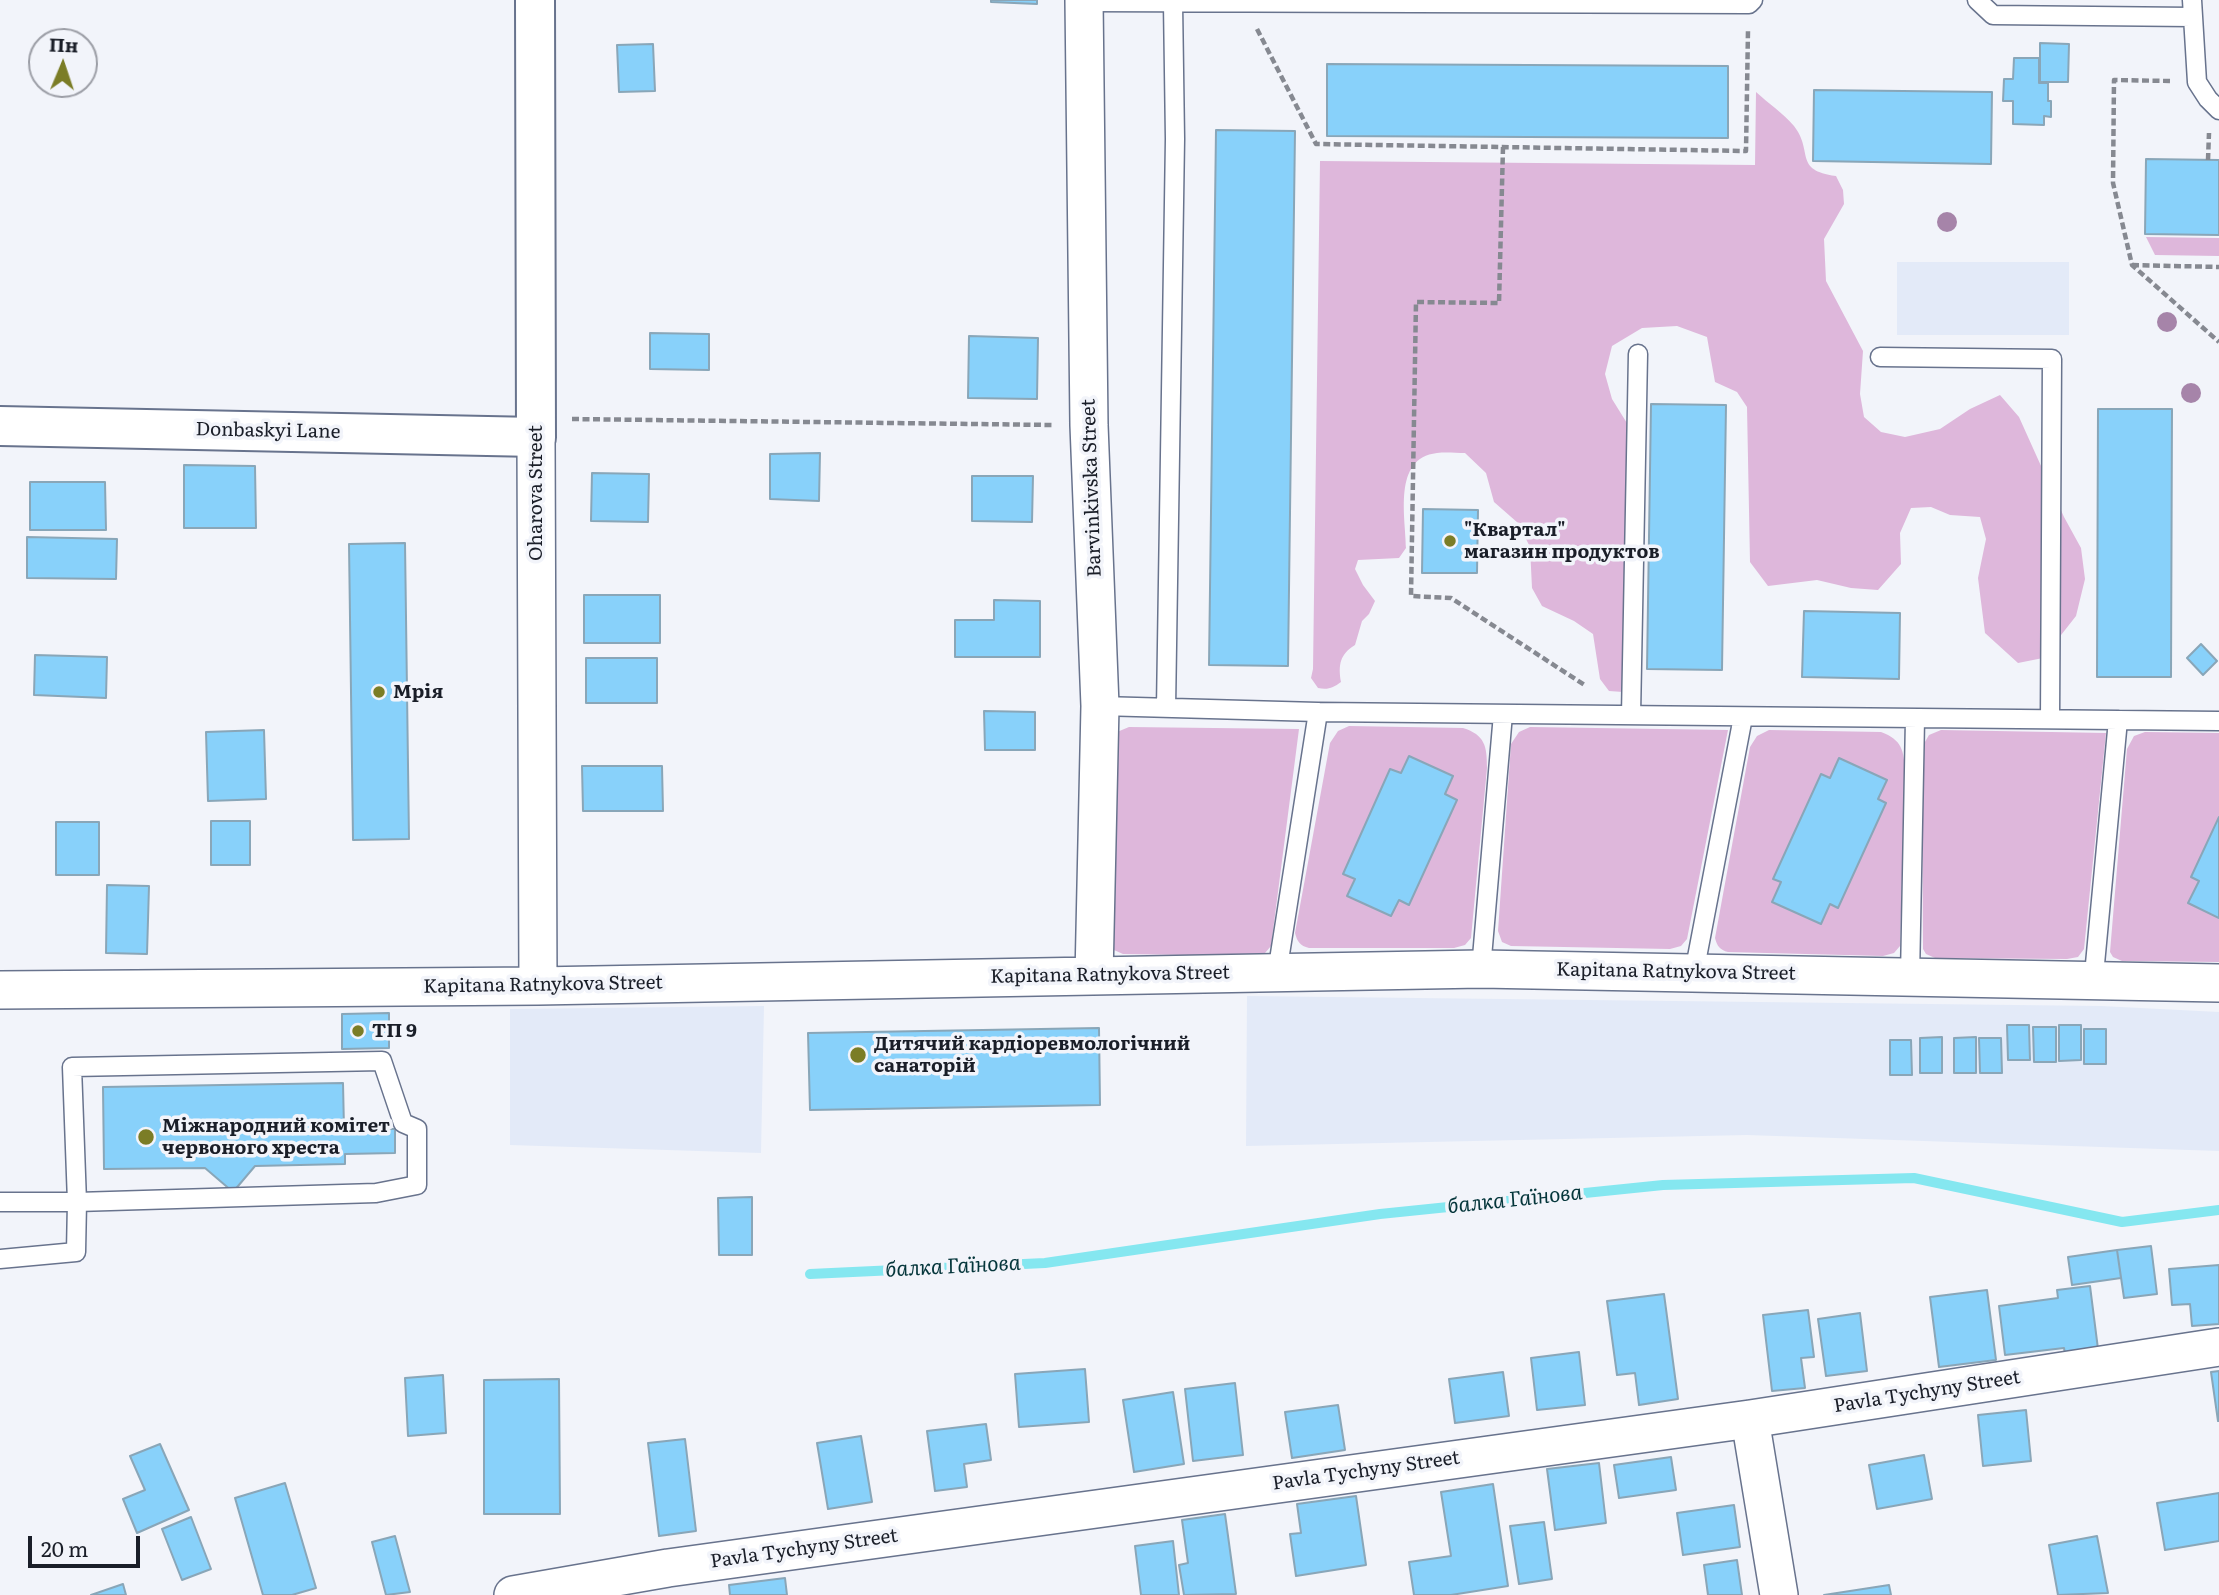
<!DOCTYPE html>
<meta charset="utf-8">
<style>
body{margin:0}
#map{position:relative;width:2219px;height:1595px;overflow:hidden;background:#f2f4fa;font-family:Literata,serif}
canvas{display:block}
.north{position:absolute;left:28px;top:28px;width:70px;height:70px;box-sizing:border-box;background:#f2f4fa;border:2px solid #9c9ea6;border-radius:50%;rotate:2deg;font-size:19px;font-weight:700;line-height:28px;text-align:center;color:#1a1e28}
.north::after{content:'';display:block;margin:auto;width:24px;height:32px;background:#7b7d26;clip-path:polygon(50% 0,100% 100%,50% 72%,0 100%)}
.scale{position:absolute;left:28px;top:1536px;width:112px;height:32px;box-sizing:border-box;border:4px solid #1a1e28;border-top:0;padding-left:9px;font-size:21px;line-height:24px;white-space:nowrap;color:#1a1e28;-webkit-text-stroke:5px #f2f4fa;paint-order:stroke}
</style>
<div id="map">
<canvas width="2219" height="1595"></canvas>
<div class="north">Пн</div>
<div class="scale">20 m</div>
</div>
<script>
const context = document.querySelector('canvas').getContext('2d');
context.lineJoin = 'round';
function fillPath(path, color) {
  context.fillStyle = color;
  context.fill(path, 'evenodd');
}
function trace(path, color, width, dash) {
  context.strokeStyle = color;
  context.lineWidth = width;
  context.lineCap = dash ? 'butt' : 'round';
  context.setLineDash(dash || []);
  context.stroke(path);
}
function label(font, color, halo, rows, align = 'center') {
  context.font = font + ' Literata,serif';
  context.lineWidth = 7;
  context.setLineDash([]);
  context.textBaseline = 'middle';
  context.strokeStyle = halo;
  context.fillStyle = color;
  for (const [text, x, y, turn = 0] of rows) {
    context.save();
    context.translate(x, y);
    context.rotate((+turn || 0) * Math.PI / 180);
    context.textAlign = isNaN(turn) ? turn : align;
    if (halo) context.strokeText(text, 0, 0);
    context.fillText(text, 0, 0);
    context.restore();
  }
}
fillPath(new Path2D(`
 M1897 262H2069V335H1897Z
 M1247 996 2101 1006 2219 1012V1151L1747 1135 1246 1146Z
 M764 1006 761 1153 510 1145V1009Z`), '#e3eaf8');
fillPath(new Path2D(`
 M1756 92C1768 103 1783 113 1794 126 1814 152 1793 170 1836 176L1843 190 1844 204 1824 239 1826 281 1863 351 1860 394 1864 417 1881 432 1905 437 1940 429 1970 409 2000 395 2019 417 2064 517 2081 548 2085 579 2076 616 2043 658 2018 663 1985 633 1978 578 1986 539 1980 517 1950 515 1931 507 1911 508 1900 533 1901 564 1878 590 1851 588 1817 580 1768 586 1750 562 1747 407 1737 392 1715 382 1707 337 1677 326 1642 328 1612 346 1605 374 1612 399 1630 428 1623 692 1609 691 1600 679 1593 634 1574 621 1542 606 1532 588 1530 547 1518 523 1494 502 1486 473 1465 453C1456 453 1446 452 1437 453 1392 458 1406 518 1406 548L1399 558 1358 560 1355 569 1363 585 1375 601 1369 614 1362 621 1355 645C1340 654 1338 665 1341 682 1333 688 1328 690 1318 688L1311 678 1313 669 1320 161 1755 165Z
 M2146 237 2219 238V256L2155 255Z
 M1349 726 1463 728C1485 735 1487 746 1487 768L1471 938 1465 945 1454 948H1309C1300 946 1297 941 1295 933L1330 743 1338 731Z
 M1129 727 1299 729 1271 946 1265 953 1255 956 1123 954 1114 950 1111 945 1117 732Z
 M1530 727 1728 730 1687 939 1681 946 1670 949 1511 946 1502 942 1498 931 1511 744 1519 732Z
 M1769 730 1881 732C1902 740 1904 750 1905 772L1900 946 1894 953 1883 956 1728 952C1720 950 1717 946 1715 938L1750 747 1757 736Z
 M1941 730 2106 733 2084 949 2078 957 2067 959 1935 958 1926 954 1923 949 1922 747 1929 735Z
 M2145 732 2219 733V962L2122 961 2113 957 2110 952 2127 749 2134 736Z`), '#deb7db');
trace(new Path2D(`
 M810 1274 1045 1263 1380 1214 1663 1185 1914 1178 2122 1222 2219 1210`), '#85e7f0', 10);
const building = new Path2D(`
 M991 0H1037V4L991 2Z
 M2040 43 2069 44 2068 82H2040Z
 M653 44 655 91 619 92 617 45Z
 M2014 58H2039V83H2048V101H2051V117L2044 116V125L2013 124V101H2003L2004 79H2013Z
 M1327 64 1728 66V138L1327 136Z
 M1814 90 1992 92 1991 164 1813 161Z
 M1216 130 1295 131 1288 666 1209 665Z
 M2146 159 2219 160V235L2145 234Z
 M650 333 709 334V370L650 369Z
 M969 336 1038 338 1037 399 968 398Z
 M1651 404 1726 405 1722 670 1647 669Z
 M2098 409H2172L2171 677H2097Z
 M820 453 819 501 770 499V454Z
 M184 465 255 466 256 528H184Z
 M592 473 649 474 648 522 591 521Z
 M972 476H1033L1032 522 972 521Z
 M30 482H105L106 530H30Z
 M1423 509 1478 510 1477 573H1422Z
 M27 537 117 539 116 579 27 578Z
 M405 543 409 839 353 840 349 544Z
 M584 595H660V643H584Z
 M994 600 1040 601V657H955V620H994Z
 M1804 611 1900 613 1899 679 1802 677Z
 M2201 644 2217 661 2203 675 2187 658Z
 M35 655 107 657 106 698 34 695Z
 M586 658H657V703H586Z
 M984 711 1035 712V750H985Z
 M264 730 266 799 208 801 206 732Z
 M1409 756 1453 776 1445 794 1457 800 1409 905 1399 900 1391 916 1347 896 1355 879 1343 874 1390 769 1401 773Z
 M1839 758 1887 780 1878 799 1886 803 1838 908 1830 904 1821 924 1772 902 1781 882 1773 879 1821 774 1830 778Z
 M582 766H662L663 811H583Z
 M2219 817V918L2188 903 2199 881 2191 877Z
 M211 821H250V865H211Z
 M56 822H99V875H56Z
 M107 885 149 886 147 954 106 953Z
 M389 1013V1048L342 1049V1014Z
 M2007 1025H2029L2030 1060H2008Z
 M2059 1025H2081V1060L2059 1061Z
 M2033 1027H2056V1062H2034Z
 M1099 1028 1100 1105 810 1110 808 1033Z
 M2084 1029H2106V1064H2084Z
 M1942 1037V1073H1920V1038Z
 M1976 1037V1073H1954V1038Z
 M1979 1038H2001L2002 1073H1980Z
 M1890 1040H1911L1912 1075H1890Z
 M343 1083 344 1129H395V1153L345 1154V1164L255 1166 233 1192 205 1168 104 1169 103 1087Z
 M752 1197V1255H719L718 1198Z
 M2151 1246 2157 1294 2124 1298 2117 1250Z
 M2117 1250 2121 1278 2072 1285 2068 1257Z
 M2219 1265V1324L2192 1326 2190 1304 2172 1305 2169 1269Z
 M2090 1286 2098 1349 2065 1354 2064 1348 2005 1355 1999 1306 2058 1298 2057 1290Z
 M1987 1290 1996 1360 1939 1367 1930 1297Z
 M1664 1294 1678 1399 1639 1405 1635 1373 1617 1375 1607 1301Z
 M1808 1310 1814 1357 1801 1358 1805 1388 1772 1391 1763 1315Z
 M1860 1313 1867 1371 1826 1376 1818 1319Z
 M1579 1352 1585 1405 1537 1410 1531 1358Z
 M1085 1369 1089 1422 1019 1427 1015 1374Z
 M2219 1371V1421H2218L2211 1372Z
 M1503 1372 1509 1416 1455 1423 1449 1379Z
 M443 1375 446 1433 408 1436 405 1378Z
 M559 1379 560 1514H484V1380Z
 M1235 1383 1243 1455 1193 1461 1185 1389Z
 M1173 1392 1184 1464 1134 1472 1123 1400Z
 M1338 1405 1345 1450 1292 1458 1285 1412Z
 M2026 1410 2031 1461 1983 1466 1978 1415Z
 M986 1424 991 1460 964 1464 967 1487 935 1491 927 1431Z
 M861 1436 872 1502 828 1509 817 1443Z
 M685 1439 696 1531 659 1536 648 1443Z
 M160 1444 189 1510 137 1533 123 1499 145 1490 130 1456Z
 M1924 1455 1932 1499 1877 1509 1869 1465Z
 M1671 1457 1676 1490 1619 1498 1614 1465Z
 M1599 1463 1606 1523 1555 1530 1547 1469Z
 M285 1483 316 1588 292 1595H263L235 1498Z
 M1493 1484 1508 1586 1451 1595H1414L1409 1562 1451 1556 1441 1492Z
 M2219 1493V1541L2165 1550 2157 1503Z
 M1356 1496 1366 1565 1296 1576 1290 1534 1301 1533 1297 1504Z
 M1734 1505 1740 1547 1683 1555 1677 1513Z
 M1225 1514 1236 1594 1184 1595 1179 1565 1188 1563 1182 1520Z
 M191 1517 211 1569 182 1580 162 1529Z
 M1544 1522 1552 1579 1519 1584 1510 1526Z
 M395 1536 410 1592 386 1595 372 1542Z
 M2097 1536 2108 1593 2058 1595 2049 1545Z
 M1173 1541 1179 1595H1141L1135 1546Z
 M1737 1560 1742 1595H1708L1704 1565Z
 M785 1578 787 1595H730L729 1585Z
 M123 1584 126 1595H91Z
 M1889 1585 1891 1595H1824Z`);
fillPath(building, '#88d1fa');
trace(building, '#89a6b8', 2);
const service = new Path2D(`
 M1977 0 1993 15 2192 17
 M2192 0 2197 82 2208 99 2219 110
 M1084 2 1749 4 1753 0
 M1880 357 2052 359 2050 719
 M1100 706 1318 712 2219 721
 M1166 708 1175 139 1173 3
 M1631 715 1638 354
 M1481 969 1503 714
 M1277 973 1318 712
 M1694 973 1743 717
 M1910 977 1915 719
 M2091 981 2095 964 2118 720
 M0 1202H77L376 1193 417 1185V1129L403 1123 382 1061 72 1067 77 1202 76 1252 0 1259`);
const minor = new Path2D(`
 M1084 0 1089 425 1100 706 1094 976
 M536 437 538 986
 M0 990 538 986 1481 969 2219 983
 M1750 1419 1779 1595
 M513 1595 668 1568 1750 1419 2219 1347`);
const tertiary = new Path2D(`
 M0 426 536 437 535 0`);
trace(service, '#68738d', 21);
trace(minor, '#68738d', 40);
trace(tertiary, '#68738d', 42);
trace(new Path2D(`
 M1257 29 1316 144 1746 151 1748 30
 M2170 81 2114 80 2113 183 2132 265 2219 342
 M1503 147 1499 303 1416 302 1411 596 1451 598 1586 686
 M2208 160 2209 133
 M2132 265 2219 267
 M572 419 1053 425`), '#868991', 4.5, [7, 3.5]);
trace(service, '#fff', 18);
trace(minor, '#fff', 37);
trace(tertiary, '#fff', 38);
context.fillStyle = '#a684a9';
for (const [x, y] of [
 [1947,222],
 [2167,322],
 [2191,393]
]) {
  context.beginPath();
  context.arc(x, y, 10, 0, 2 * Math.PI);
  context.fill();
}
for (const [x, y, r, color] of [
 [1450,541,7,"#7b7d26"],
 [379,692,7,"#7b7d26"],
 [358,1031,7,"#7b7d26"],
 [858,1055,9,"#7b7d26"],
 [146,1137,9,"#7b7d26"]
]) {
  const dot = new Path2D();
  dot.arc(x, y, r, 0, 2 * Math.PI);
  context.fillStyle = color;
  context.fill(dot);
  trace(dot, '#f2f4fa', 2.5);
}
label('19px', '#1a1e28', '#f2f4fa', [
 ["Donbaskyi Lane",268,431,1],
 ["Barvinkivska Street",1092,488,-92],
 ["Oharova Street",536,493,-90],
 ["Kapitana Ratnykova Street",1676,972,1],
 ["Kapitana Ratnykova Street",1110,975,-1],
 ["Kapitana Ratnykova Street",543,985,-1],
 ["Pavla Tychyny Street",1927,1392,-9],
 ["Pavla Tychyny Street",1366,1471,-8],
 ["Pavla Tychyny Street",804,1549,-8]
]);
label('bold 19px', '#1a1e28', '#f2f4fa', [
 ["\"Квартал\"",1464,530],
 ["магазин продуктов",1464,552],
 ["Мрія",393,692],
 ["ТП 9",372,1031],
 ["Дитячий кардіоревмологічний",874,1044],
 ["санаторій",874,1066],
 ["Міжнародний комітет",162,1126],
 ["червоного хреста",162,1148]
], 'left');
label('italic 21px', '#05363b', '#f2f4fa', [
 ["балка Гаїнова",1515,1200,-6],
 ["балка Гаїнова",953,1267,-3]
]);
</script>
